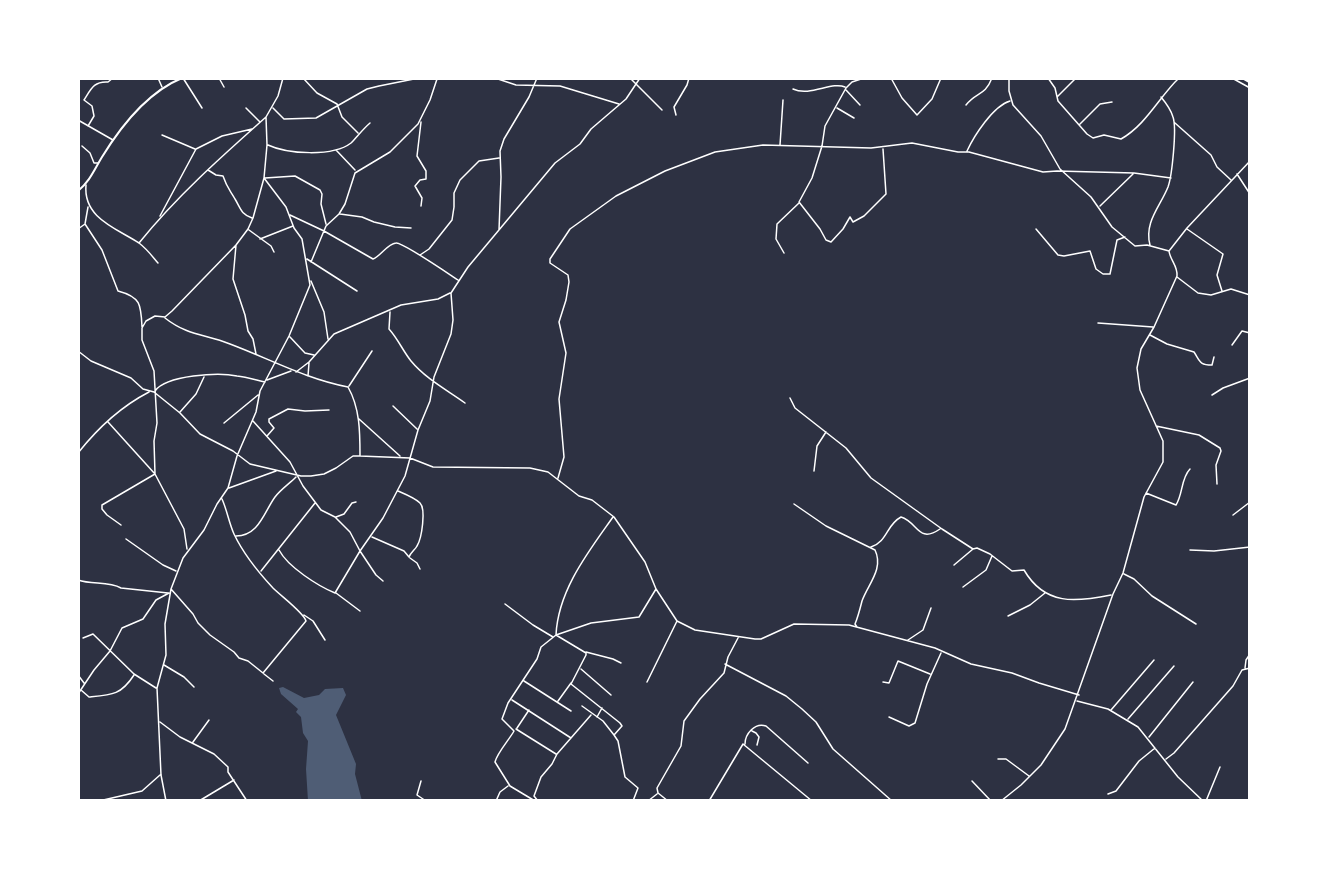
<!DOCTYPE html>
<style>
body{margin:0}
#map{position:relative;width:1328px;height:879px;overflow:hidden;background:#2d3142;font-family:"Varela Round",sans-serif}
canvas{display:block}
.frame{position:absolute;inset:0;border:80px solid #fff;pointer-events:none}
</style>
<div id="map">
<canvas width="1328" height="879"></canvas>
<div class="frame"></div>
</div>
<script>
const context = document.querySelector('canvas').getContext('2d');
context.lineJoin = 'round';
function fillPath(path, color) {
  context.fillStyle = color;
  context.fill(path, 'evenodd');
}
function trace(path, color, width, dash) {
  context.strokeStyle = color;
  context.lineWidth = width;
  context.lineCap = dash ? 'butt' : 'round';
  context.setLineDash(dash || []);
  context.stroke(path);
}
fillPath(new Path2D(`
 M283 687 304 698 319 695 325 689 343 688 346 695 336 715 356 764 355 774 362 801H308L306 769 308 741 303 733 301 717 296 712 298 709 281 694 279 688Z`), '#4f5d75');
trace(new Path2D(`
 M158 78 162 87
 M183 78 202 108
 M219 78 224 87
 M303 78 317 93 337 104 342 117 358 133
 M495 78 516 85 560 86 619 104
 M630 78 662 110
 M864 78 852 82 846 88 825 126 822 146 812 178 799 202 820 229 826 240 831 242 843 229 850 217 853 222 864 216 886 194 883 149
 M891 78 902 98 917 115 932 99 941 78
 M1009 78V91L1013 105 1041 136 1060 169 1091 197 1112 227 1135 246 1147 245 1169 251
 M1048 78 1055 88 1058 101 1087 134 1093 138 1104 135 1121 139C1146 125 1159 97 1179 78
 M1232 78 1250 88
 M793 89C810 97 832 81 845 87
 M846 90 860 105
 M1057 97 1076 78
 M966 105C976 92 985 96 992 78
 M246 108 260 122
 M273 108 284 119 316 118 367 89 379 86 414 79 439 78
 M837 108 854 118
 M676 115 674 107 687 85 689 78
 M78 120 113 140
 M421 122 417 156 426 171V179L420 180 415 186 422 198 421 206
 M1175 123 1211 155 1217 167 1231 180
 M1080 124 1100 104 1112 102
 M88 126 94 116 92 106 84 100C91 89 94 81 108 82L113 78
 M162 135 195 149
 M268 145C287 154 333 157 351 143 356 138 363 129 370 123
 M780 145 783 100
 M82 146 90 153 94 163H98
 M336 150 355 170
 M967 151C974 136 993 106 1010 101
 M208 170 216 175 223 176C227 188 230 190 235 199 241 209 241 214 252 218
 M1237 174 1250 194
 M265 178 295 176 320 190 322 194 321 204 326 224
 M86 185C83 218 116 228 139 243 147 249 152 256 158 263
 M1100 206 1133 174
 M340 214 362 217 374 222 395 227 411 228
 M290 215 324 231 373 259C381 256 387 244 396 243 402 242 449 274 458 280
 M160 216 196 149 222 136 252 129
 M85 224 102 250 118 291C141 297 141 305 142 327
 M78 229 85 224 88 207
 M1036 229 1058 255 1064 256 1090 251 1096 269 1103 274H1110L1117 240 1125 237
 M1187 229 1223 254 1217 275 1222 291
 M249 230 271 246 274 252
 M499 230 501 177 500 151 504 139 529 97 537 78
 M260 239 293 226
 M139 243C176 197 221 157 266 117
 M236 245 233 279 245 315 248 331 253 339 256 354
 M1150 245C1144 222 1160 207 1168 187 1172 176 1177 128 1173 117 1171 110 1166 103 1161 97
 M784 253 776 239 777 224 799 203
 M420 255 429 249 452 220 454 207V193L460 180 479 161 499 158
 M307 259 357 291
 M311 262 326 226 339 214 345 204 355 173 390 152 418 124 430 100 437 79
 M1177 277 1198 293 1211 295 1231 289 1250 295
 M311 281 324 312 328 339
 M390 312 389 329C398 339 403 351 411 361 426 379 447 390 465 403
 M165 318C188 336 205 334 230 344 270 359 306 379 348 387 360 408 360 432 360 456
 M1098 323 1153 327
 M1150 335 1167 344 1194 352C1200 361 1199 365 1212 365L1214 357
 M290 337 305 353 314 355
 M1232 345 1242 331 1250 333
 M78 351 91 361 131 378 143 389 154 392 180 413 200 434 233 451 250 464 301 476H311L324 474 336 468 353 456H360L410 458 433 467 530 468 548 472 579 496 592 500 614 517 645 562 656 589 677 621 695 630 755 639H761L794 624 849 625 935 648 971 664 1012 673 1039 683 1079 695
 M296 372 309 362 334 334 401 305 438 299 450 293
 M308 376 309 363
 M267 380 291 371
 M349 386 372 351
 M155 391C166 375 219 372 237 376 246 377 256 380 265 382
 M1212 395 1223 388 1250 378
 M790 398 795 408 846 448 871 478 942 529 973 549 977 548 990 554 1012 571 1024 570C1045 606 1076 602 1111 595
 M393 406 417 429
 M180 412 196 394 204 377
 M359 419 400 456
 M253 421 290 462 303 486 321 510 335 517 350 532 360 551 383 518 405 476 418 430 430 401 434 377 451 334 453 320 451 293 468 267 555 163 580 144 591 129 626 99 640 78
 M108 422 155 474 102 505V509L107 515 121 525
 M224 423 258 395
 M1156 426 1199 435 1220 448 1221 451 1216 465 1217 484
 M267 436 274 428 269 422V419L288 409 305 411 329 410
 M78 453C97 429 122 406 149 392
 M814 471 817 446 826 432
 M558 478 564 457 559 399 566 353 559 322 566 300 569 282 568 275 550 263V259L570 229 616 196 665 171 715 152 763 145 871 148 912 143 958 152H969L1043 172 1057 171 1134 173 1171 178
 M229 488 276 471
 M1146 493 1176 505C1183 494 1181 478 1190 469
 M794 504 826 526 875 550C884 569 868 584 862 601 860 609 858 617 855 624L857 627
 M1233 515 1250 502
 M336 517 344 514 352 503 356 502
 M613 517C589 551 558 590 556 635L586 653V655L571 684 620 723 622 726 614 735
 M236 536C259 536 264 512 275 497 281 489 289 484 296 477
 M372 537 404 551 409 557C411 552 415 550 417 546 422 538 426 509 420 503 415 498 405 494 398 491
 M126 539 163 565 176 571
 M871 547C888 541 886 525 901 517 918 522 918 544 940 529
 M187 549 184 529 155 474 154 441 157 423 154 371 142 340V328L146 321 155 316 165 317 172 311 236 245 248 229 253 218 264 178 267 145 266 117 278 96 283 78
 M279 550C288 567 318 586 335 593L360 551 376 575 383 581
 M1190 550 1214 551 1250 547
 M410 558 417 563 420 569
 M954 565 973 549
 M261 571 315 503
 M1124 574 1134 579 1152 596 1196 624
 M78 580C92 585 108 581 121 588L168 593
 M963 587 986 570 992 556
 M171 589 193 614 198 623 210 635 234 652 239 658 248 661 263 673 306 621C304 613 281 596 273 588 259 573 243 553 234 534 229 523 227 510 222 499
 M336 593 360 611
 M505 604 533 625 553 637
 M304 615 313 621 325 640
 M1008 616 1030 605 1045 593
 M83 638 93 634 134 674 156 688
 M908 640 923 630 931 608
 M586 652 613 659 621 663
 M725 664 786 696 802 709 816 722 833 749 892 801
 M164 665 184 677 194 687
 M1245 668 1246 660 1250 654
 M581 669 611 695
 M264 674 273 681
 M78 675 84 683
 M524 681 571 711
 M647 682 677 621
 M883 682 889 683 898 661 930 674
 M81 690 89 697C112 695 121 695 134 675
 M78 694 94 670 110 651 122 628 143 619 156 600 169 593
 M512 700 571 738
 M558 701 571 683
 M1077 701 1108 709 1138 727 1178 777 1203 801
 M582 706 603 721 614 735 618 741 625 777 638 788 633 801
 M1111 710 1154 660
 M597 717 602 708
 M889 717 909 726 915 723 927 684 941 653
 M1128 719 1174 666
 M160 722 180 737 214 754 228 767V772L247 801
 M517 728 529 710
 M516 729 556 754
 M752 731 756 733 759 737 757 745
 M1149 737 1193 682
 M193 742 209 720
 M745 744C745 734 755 722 766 726L808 763
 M998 759H1006L1029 776
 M1166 759 1174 753 1233 686 1242 670 1250 668
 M421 781 417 795 426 801
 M972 781 991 801
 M1108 794 1116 791 1139 761 1155 748
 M99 801 142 791 160 775
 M166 801 161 775 157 688 166 655 165 624 171 589 183 558 204 530 217 504 228 488 237 456 256 412 260 391 289 336 310 285 302 239 294 228 286 207 264 178
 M199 801 234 780
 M496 801 500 792 508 786
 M535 801 510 786 495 762C497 753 509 740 514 731L502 719 508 703 537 659 541 647 556 635 591 623 639 617 656 589
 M538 801 534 796 541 777 552 764 557 754 591 715
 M648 801 657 794
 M668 801 658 793 657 788 681 746 684 721 700 699 724 673 728 657 738 638
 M709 801 743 744 812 801
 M1001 801 1021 785 1041 765 1065 729 1113 594 1123 573 1144 497 1163 462V441L1140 390 1137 368 1141 349 1154 327 1177 276C1178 266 1170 260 1169 251L1187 228 1250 161
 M1206 801 1220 767`), '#fff', 1.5);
trace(new Path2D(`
 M78 191C90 181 94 170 102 157 121 126 148 92 182 78`), '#fff', 2);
trace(new Path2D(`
 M1243 78 1250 82`), '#fff', 3);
</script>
